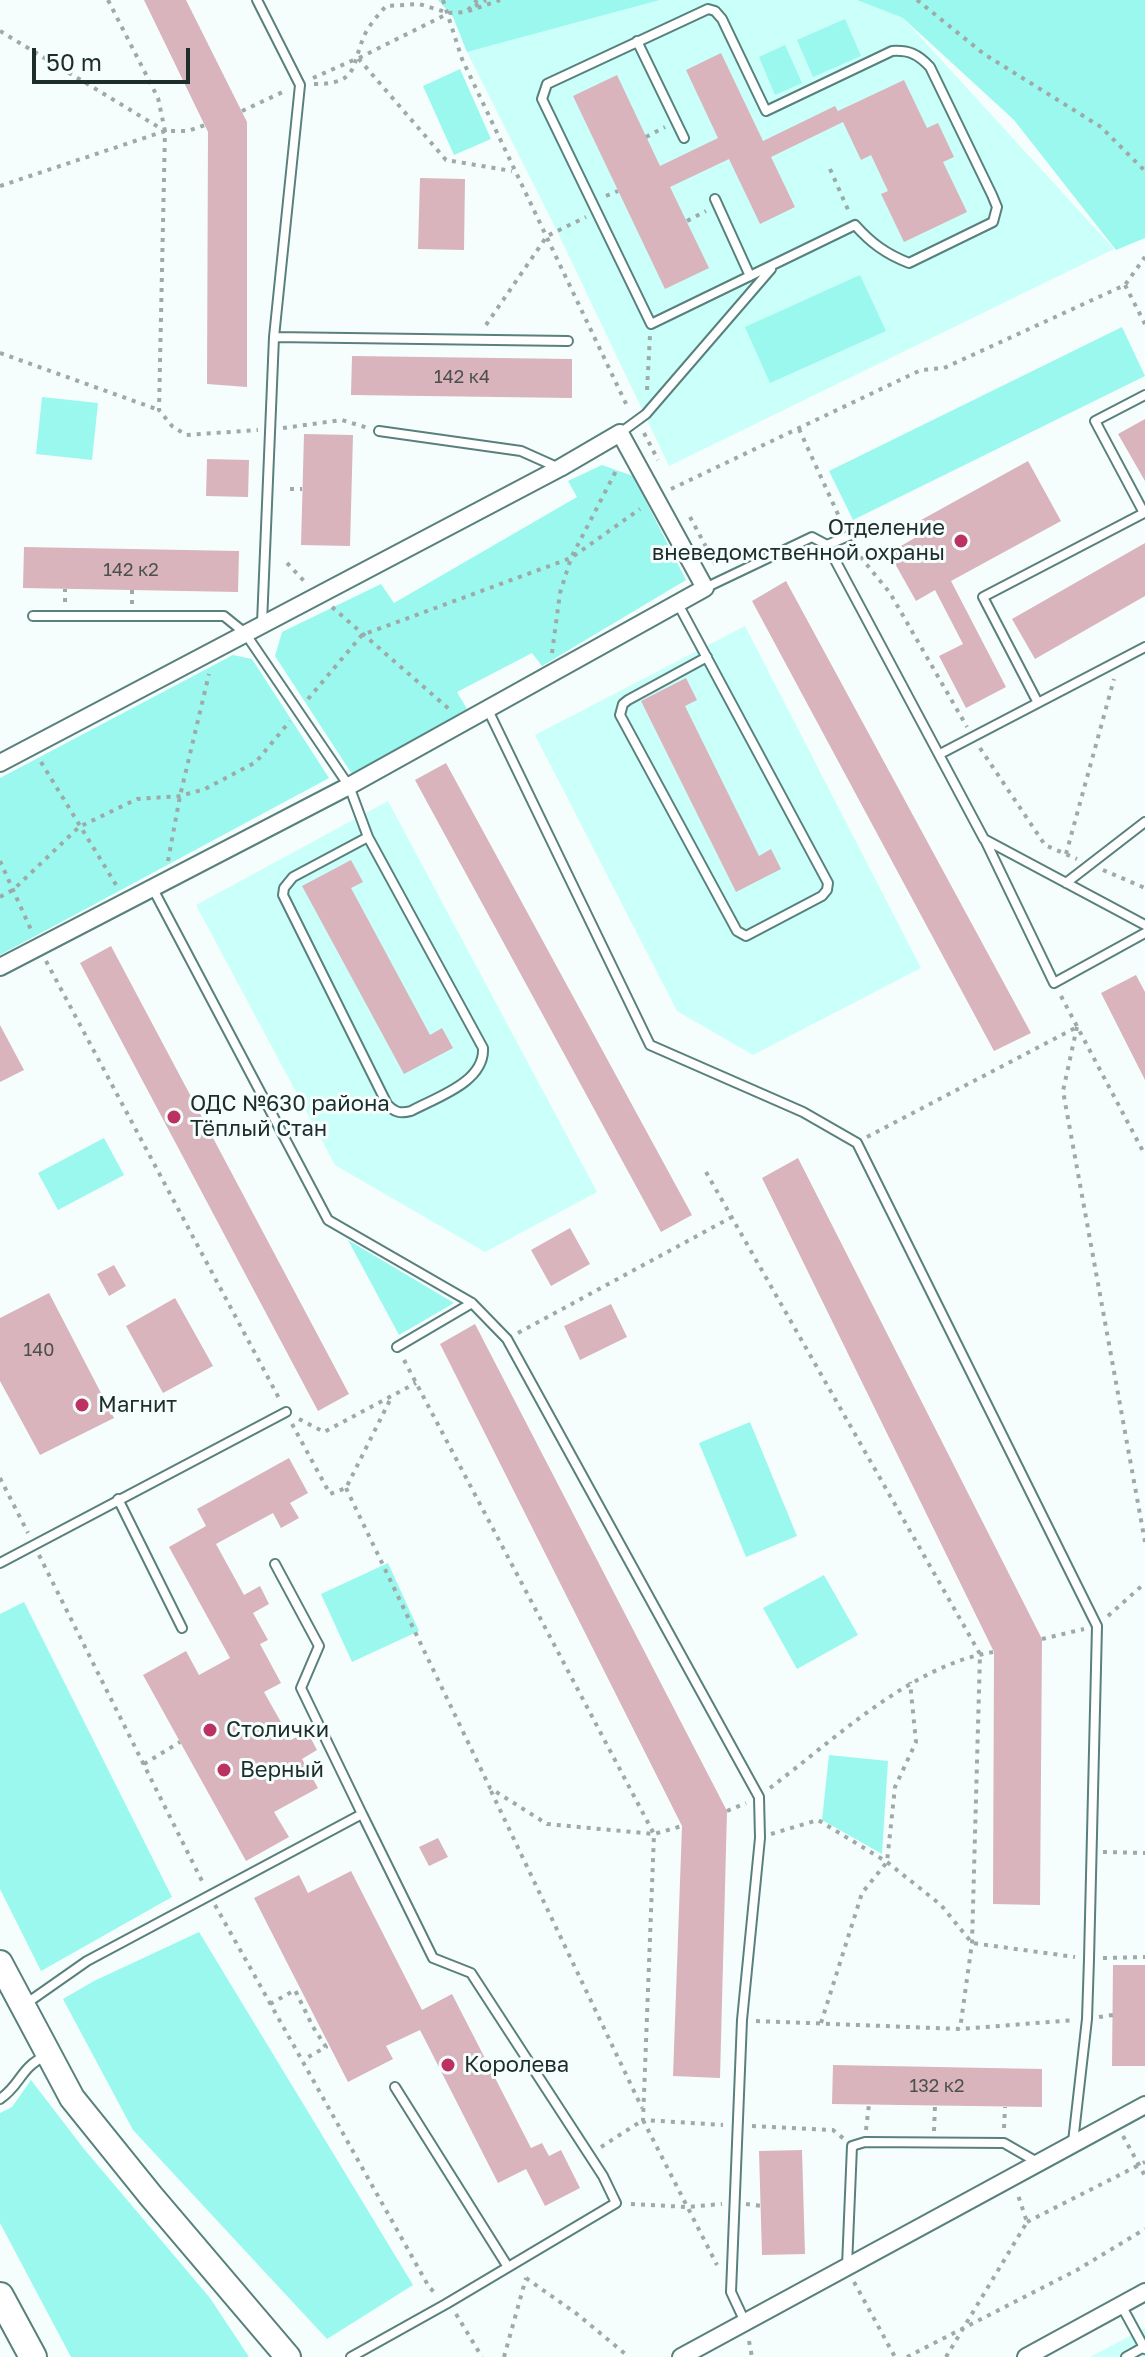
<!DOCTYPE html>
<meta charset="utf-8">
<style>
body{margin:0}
#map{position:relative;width:1145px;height:2357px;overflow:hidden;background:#f5fefd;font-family:"Golos Text",sans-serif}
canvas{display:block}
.scale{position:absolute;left:32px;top:48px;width:158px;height:36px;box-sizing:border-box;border:4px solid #1d2d2b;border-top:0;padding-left:10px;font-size:24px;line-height:28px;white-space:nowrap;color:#1d2d2b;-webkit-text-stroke:6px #f5fefd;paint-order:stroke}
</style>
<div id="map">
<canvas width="1145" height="2357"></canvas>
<div class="scale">50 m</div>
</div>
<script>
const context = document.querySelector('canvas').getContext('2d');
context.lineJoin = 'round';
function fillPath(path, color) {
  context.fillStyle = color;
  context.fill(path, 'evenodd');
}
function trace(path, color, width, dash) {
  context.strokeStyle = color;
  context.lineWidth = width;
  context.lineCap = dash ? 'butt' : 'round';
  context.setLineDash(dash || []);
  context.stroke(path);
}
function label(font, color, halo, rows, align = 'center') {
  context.font = font + ' "Golos Text",sans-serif';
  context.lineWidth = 6;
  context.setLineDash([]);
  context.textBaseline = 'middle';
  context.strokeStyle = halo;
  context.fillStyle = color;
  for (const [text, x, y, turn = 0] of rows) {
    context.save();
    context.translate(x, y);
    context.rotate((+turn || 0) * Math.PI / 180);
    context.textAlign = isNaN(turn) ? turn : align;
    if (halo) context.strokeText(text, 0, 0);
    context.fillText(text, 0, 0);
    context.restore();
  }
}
fillPath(new Path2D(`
 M660 0H857L903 18 1114 249 669 466 557 231 467 52Z
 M745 626 921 968 753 1055 677 1011 535 735Z
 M388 801 597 1192 485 1252 335 1165 196 905Z
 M1145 2328V2357H1090Z`), '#cbfff9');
fillPath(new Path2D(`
 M438 0H660L467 52 453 17Z
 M857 0H1145V238L1116 250 1014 120 903 18Z
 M845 19 861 56 813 77 797 40Z
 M785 45 802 83 775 95 759 57Z
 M460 69 491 139 454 155 423 86Z
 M860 275 886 331 770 383 745 327Z
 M1122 327 1145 376 853 520 829 471Z
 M42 397 98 403 92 460 36 454Z
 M602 465 633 476 686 580 542 666 532 653 457 692 467 709 352 774 275 656 282 632 381 584 394 603 577 497 568 481Z
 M233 655 252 659 329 778 0 955V778Z
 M104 1138 124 1175 58 1210 38 1173Z
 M348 1240 454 1303 399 1335Z
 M750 1422 797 1536 746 1557 699 1443Z
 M388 1563 419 1631 352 1662 321 1594Z
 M824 1575 858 1635 797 1669 763 1608Z
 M24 1602 172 1897 41 1971 0 1889V1614Z
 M829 1755 888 1761 882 1854 822 1820Z
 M199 1932 413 2285 327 2339 133 2130 63 1999 94 1981Z
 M31 2080 84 2149 210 2298 249 2357H71L0 2223V2113L12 2107Z`), '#9af8ef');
fillPath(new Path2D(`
 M144 0H186L247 122V387L207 384 208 132Z
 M721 53 763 141 835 106 840 115 838 111 904 80 927 128 938 123 954 157 943 162 967 212 904 242 881 194 888 191 871 155 861 160 843 122 771 157 795 207 760 224 729 159 670 187 709 268 665 289 573 96 617 75 660 166 718 138 686 70Z
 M420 178 465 179 464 250 418 249Z
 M352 356 572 359V398L351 395Z
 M1145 419V481L1118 434Z
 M304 434 353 435 350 546 301 545Z
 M207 459 249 460 248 497 206 496Z
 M1028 461 1061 521 951 581 1006 687 966 708 939 656 963 644 935 590 916 601 889 553 918 536 912 525Z
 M1145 543V596L1035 659 1012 619Z
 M24 547 239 551 238 592 23 588Z
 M786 581 1031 1033 994 1051 752 601Z
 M686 678 697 700 685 706 759 856 771 849 781 869 736 892 641 701Z
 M446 763 692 1215 661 1232 415 780Z
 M351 860 363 882 351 888 430 1035 442 1028 453 1048 404 1074 302 886Z
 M111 946 349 1394 318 1411 80 963Z
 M1136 975 1145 992V1080L1101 993Z
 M0 1025 24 1070 0 1082Z
 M798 1158 1042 1639 1040 1905 993 1904 994 1652 762 1178Z
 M570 1228 590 1264 551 1286 531 1250Z
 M114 1265 126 1286 109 1296 97 1274Z
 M49 1293 114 1418 40 1455 0 1381V1318Z
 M175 1298 213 1366 163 1393 126 1326Z
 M611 1304 627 1337 580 1360 564 1326Z
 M475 1324 727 1811 720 2078 673 2076 682 1826 440 1344Z
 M289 1458 308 1493 290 1503 299 1518 281 1528 273 1513 216 1544 244 1595 260 1586 269 1604 253 1613 268 1640 260 1644 281 1683 264 1692 291 1740 307 1731 317 1750 302 1759 318 1788 274 1812 289 1837 246 1861 143 1675 186 1651 199 1675 230 1658 169 1547 206 1526 197 1509Z
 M438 1838 448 1857 429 1866 419 1847Z
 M351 1871 422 2010 452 1994 531 2148 542 2143 549 2156 561 2150 580 2188 545 2206 526 2169 498 2183 420 2030 386 2046 393 2059 348 2082 254 1898 299 1875 308 1893Z
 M1113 1965H1145V2066H1112Z
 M833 2065 1042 2069V2107L832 2104Z
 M802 2150 805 2254 762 2255 759 2151Z`), '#d9b4bc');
const lane = new Path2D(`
 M257 0 300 85 274 337 262 623
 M708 9 715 11 722 19 766 111 892 51C909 50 918 54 930 67L992 195 997 207 993 222 909 263C886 254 871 243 855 225L651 324 542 99 547 84Z
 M637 41 684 138
 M715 199 750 276
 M274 337 568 341
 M379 431 521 451 559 468
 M620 433 646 414 771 269
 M827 545 860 531
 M705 588 812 537 827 545 984 839 1145 925
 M678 604 828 883 827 890 822 896 746 936 737 931 620 715 623 704 628 700 707 657
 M33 616H224L245 633 349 786 368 837 483 1048C485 1082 437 1097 411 1111 400 1114 394 1112 387 1104L283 895 284 888 293 877 368 837
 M1037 701 983 597 1144 513 1095 421 1145 395
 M487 708 650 1045 803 1112 857 1143 1097 1626 1089 1959 1087 2019 1073 2142
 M940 754 1145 647
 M985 840 1054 983 1145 933
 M1066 883 1145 822
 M153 889 328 1220 472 1303 507 1339 759 1797 760 1838 742 2020 731 2292 745 2322
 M397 1347 472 1303
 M118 1499 182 1628
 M0 1563 286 1412
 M27 2003 87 1961 362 1814 301 1688 319 1646 275 1564
 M395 2087 508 2267
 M0 2099C22 2084 19 2068 47 2055
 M847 2266 852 2146 865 2142 1004 2143 1037 2162
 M1121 2305 1145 2349
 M351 2357 446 2304 616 2203 603 2176 471 1973 433 1958 362 1814
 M1126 2357 1144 2347`);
const street = new Path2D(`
 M0 763 560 468 620 433 705 588 349 786 0 967
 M681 2357 1145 2105
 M1026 2357 1145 2292`);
const secondary = new Path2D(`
 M0 1963 72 2098 151 2196 288 2357`);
const primary = new Path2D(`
 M0 2296 33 2357`);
trace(lane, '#59807c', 12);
trace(street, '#59807c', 20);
trace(secondary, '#59807c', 28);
trace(primary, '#59807c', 30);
trace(new Path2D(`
 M108 0 158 98 165 131
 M443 0 462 59 628 408
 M917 0 984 54 1101 127 1145 171
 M475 6 486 0
 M468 10 477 0
 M0 31 165 131 159 410 172 426 186 435 258 430
 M359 58 449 13 466 12 500 0
 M313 78 358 58 446 160 512 171
 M314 84C361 84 350 65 366 32 371 23 379 14 386 6L419 4 449 13
 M242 111 287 90
 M646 137 665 127
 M830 169 849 212
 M0 186 165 131H188L205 125
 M606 196 618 191
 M687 221 706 211
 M1125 285 1145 324
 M486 325 547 236 586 217
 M0 353 159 410
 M647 390 650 335
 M283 428 342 420 368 428
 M799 429 842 523
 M644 433 658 460
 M290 489H302
 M671 489 921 370 944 368 1125 285 1145 257
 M690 517 718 569
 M854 549 890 593 967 727
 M287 563 305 582
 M132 590V604
 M65 602V589
 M332 607 449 709
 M552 653 560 593 571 558 618 467
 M308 699 362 635 571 558 640 509
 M980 748 1045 845 1077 859
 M41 762 118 888
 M1066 854 1114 679
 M0 861 32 932
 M168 861 180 796 209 674
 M1103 870 1145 888
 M0 897 13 890 79 827 137 799 180 796 205 789 256 762 290 721
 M46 961 281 1402
 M1061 996 1145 1155
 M1077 1027 1063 1091 1145 1542
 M867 1137 1077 1027
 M706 1172 980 1654 972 1943 960 2029
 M518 1333 730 1218
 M404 1360 654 1834 643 2120 723 2125
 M299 1419 324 1432 416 1383
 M292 1424 330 1494 346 1488 392 1396
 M0 1478 28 1533
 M346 1488 490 1788 547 1824 654 1834 682 1826
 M39 1555 203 1883
 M1108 1616 1145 1583
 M1042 1639 1084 1629
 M144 1764 180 1742
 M770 1788C835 1739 913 1664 994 1652
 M491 1791 642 2108
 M727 1811 746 1803
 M771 1834 818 1820 887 1862 941 1905 972 1943 1075 1957
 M1103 1852 1145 1853
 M215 1905 429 2287 436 2294
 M1103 1958 1145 1957
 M270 2004 295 1990 313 2027 326 2047 303 2060
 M1099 2017 1113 2015
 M756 2021 960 2029 1075 2020
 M821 2023 862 1893 887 1862 895 1787 916 1742 910 1682
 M752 2126 833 2130 844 2139
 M1004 2128 1005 2107
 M866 2130 869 2104
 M934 2131 935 2105
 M1123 2136 1145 2176
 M601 2147 643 2120 717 2265
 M631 2204 687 2207 722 2204
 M746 2204 761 2206
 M1027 2222 1145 2162
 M526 2278 577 2314 629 2357
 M854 2282 895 2357
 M456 2314 482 2357
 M749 2341 752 2357
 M504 2357 526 2278
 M907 2357 1077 2270 1145 2229
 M946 2357 1027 2222 1018 2195`), '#9eaaa8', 4, [4, 6]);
trace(lane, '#fff', 8);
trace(street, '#fff', 16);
trace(secondary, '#fff', 24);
trace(primary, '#fff', 26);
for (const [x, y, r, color] of [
 [961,541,8,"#bd3062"],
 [174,1117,8,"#bd3062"],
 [82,1405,8,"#bd3062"],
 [210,1730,8,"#bd3062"],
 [224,1770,8,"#bd3062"],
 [448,2065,8,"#bd3062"]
]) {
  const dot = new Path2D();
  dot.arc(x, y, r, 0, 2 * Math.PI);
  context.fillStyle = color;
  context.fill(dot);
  trace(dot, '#f5fefd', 3);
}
label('18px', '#4c4f4f', null, [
 ["142 к4",462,377],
 ["142 к2",131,570],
 ["140",39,1350],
 ["132 к2",937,2086]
]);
label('22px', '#1d2d2b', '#f5fefd', [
 ["Отделение",945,528,"right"],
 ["вневедомственной охраны",945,553,"right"],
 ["ОДС №630 района",190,1104],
 ["Тёплый Стан",190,1129],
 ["Магнит",98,1405],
 ["Столички",226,1730],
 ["Верный",240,1770],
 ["Королева",464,2065]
], 'left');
</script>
